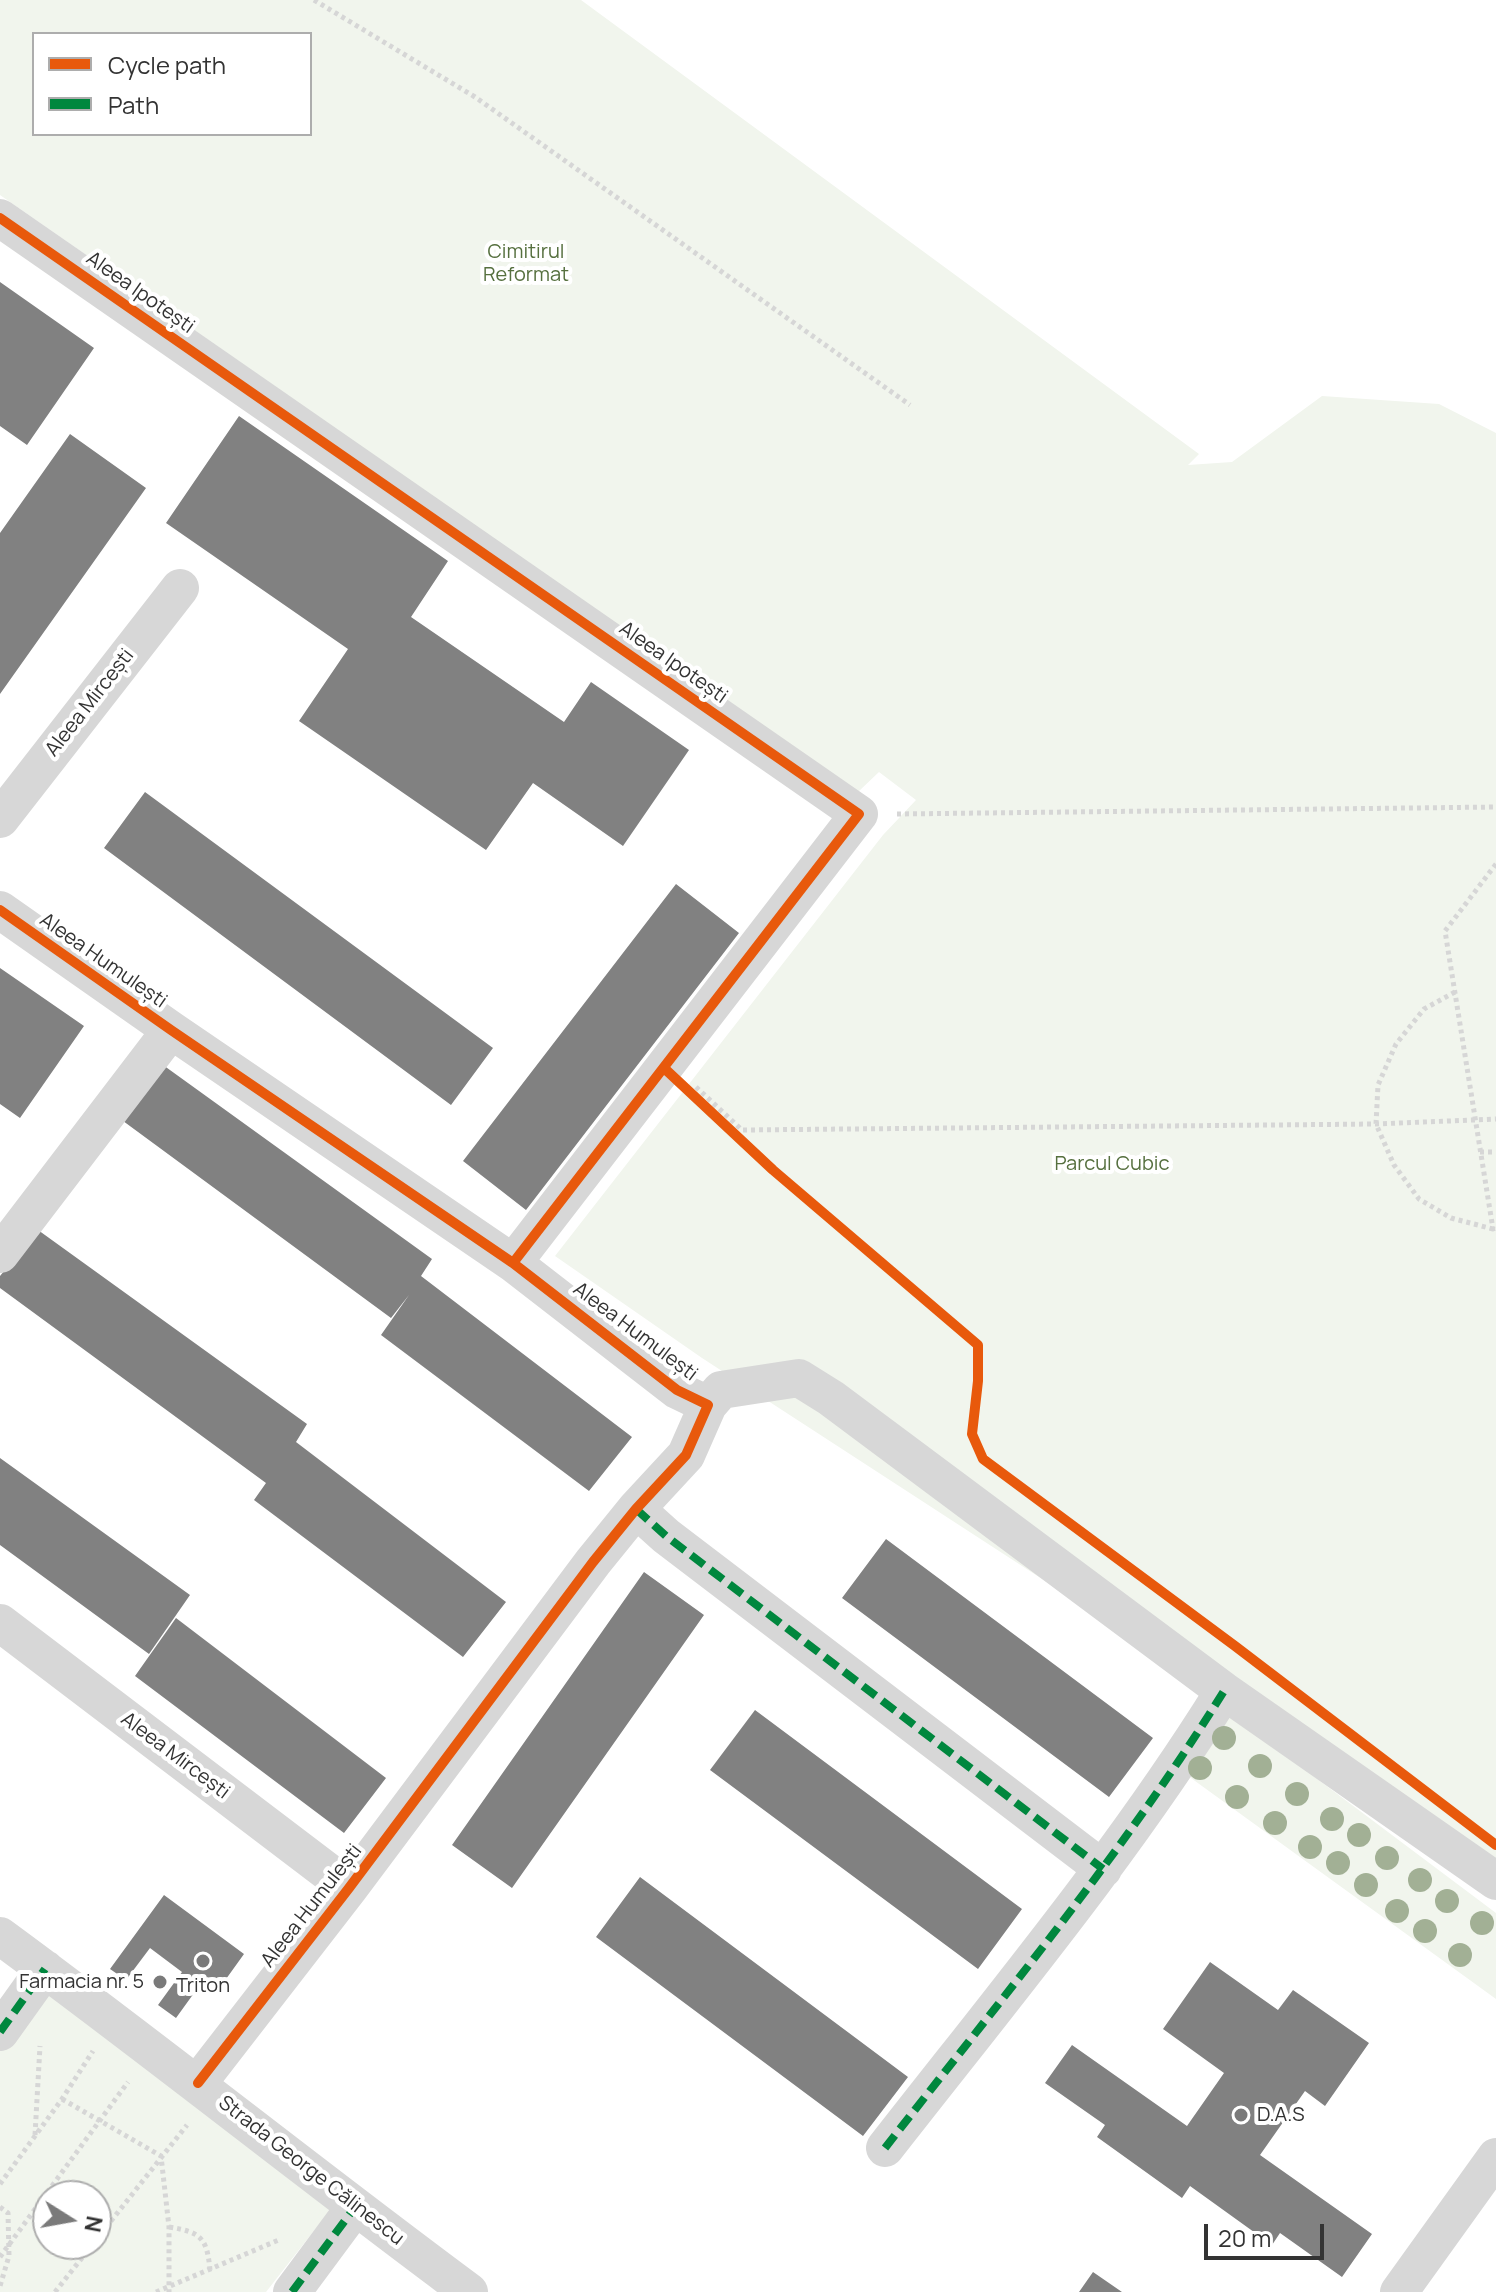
<!DOCTYPE html>
<meta charset="utf-8">
<style>
body{margin:0}
#map{position:relative;width:1496px;height:2292px;overflow:hidden;background:#fff;font-family:Manrope,sans-serif}
canvas{display:block}
.legend{position:absolute;left:32px;top:32px;width:280px;height:104px;box-sizing:border-box;background:#fff;border:2px solid #adadad;margin:0;padding:10px 14px;list-style:none;font-size:24px;color:#333}
.legend li{display:flex;align-items:center;gap:16px;height:40px}
.legend b{width:40px;border:2px solid #adadad}
.north{position:absolute;left:32px;top:2180px;width:80px;height:80px;box-sizing:border-box;background:#fff;border:2px solid #adadad;border-radius:50%;rotate:101deg;font-size:22px;font-weight:700;line-height:32px;text-align:center;color:#333}
.north::after{content:'';display:block;margin:auto;width:28px;height:36px;background:#7a7a7a;clip-path:polygon(50% 0,100% 100%,50% 72%,0 100%)}
.scale{position:absolute;left:1204px;top:2224px;width:120px;height:36px;box-sizing:border-box;border:4px solid #333;border-top:0;padding-left:10px;font-size:24px;line-height:28px;white-space:nowrap;color:#333;-webkit-text-stroke:6px #fff;paint-order:stroke}
</style>
<div id="map">
<canvas width="1496" height="2292"></canvas>
<ul class="legend">
<li><b style="height:10px;background:#e8590c"></b>Cycle path</li>
<li><b style="height:10px;background:#00873e"></b>Path</li>
</ul>
<div class="north">N</div>
<div class="scale">20 m</div>
</div>
<script>
const context = document.querySelector('canvas').getContext('2d');
context.lineJoin = 'round';
function fillPath(path, color) {
  context.fillStyle = color;
  context.fill(path, 'evenodd');
}
function trace(path, color, width, dash) {
  context.strokeStyle = color;
  context.lineWidth = width;
  context.lineCap = dash ? 'butt' : 'round';
  context.setLineDash(dash || []);
  context.stroke(path);
}
function label(font, color, halo, rows, align = 'center') {
  context.font = font + ' Manrope,sans-serif';
  context.lineWidth = 8;
  context.setLineDash([]);
  context.textBaseline = 'middle';
  context.strokeStyle = halo;
  context.fillStyle = color;
  for (const [text, x, y, turn = 0] of rows) {
    context.save();
    context.translate(x, y);
    context.rotate((+turn || 0) * Math.PI / 180);
    context.textAlign = isNaN(turn) ? turn : align;
    if (halo) context.strokeText(text, 0, 0);
    context.fillText(text, 0, 0);
    context.restore();
  }
}
fillPath(new Path2D(`
 M0 0H581L1199 454 1188 465 1232 462 1322 396 1439 404 1496 433V1874L702 1358 555 1256 883 835 916 800 879 772 858 792 0 195ZM34 34H310V134H34Z
 M1224 1709 1496 1913V1999L1184 1773Z
 M46 1989 331 2209 266 2292H0V2049ZM48 2196H96V2244H48Z`), '#f1f5ed');
fillPath(new Path2D(`
 M0 282 94 348 27 445 0 426Z
 M239 416 448 561 411 617 564 722 591 682 689 750 623 846 533 783 486 850 299 721 348 649 166 523Z
 M70 434 146 488 0 694V533Z
 M145 792 493 1048 451 1105 104 848Z
 M676 884 739 933 526 1210 463 1161Z
 M0 968 84 1026 20 1118 0 1104Z
 M163 1065 432 1259 421 1276 632 1437 589 1491 381 1335 409 1295 391 1318 119 1118Z
 M38 1230 307 1424 296 1442 506 1602 463 1657 254 1500 266 1483 0 1288V1276Z
 M0 1458 190 1595 149 1654 0 1545Z
 M886 1539 1153 1738 1109 1797 842 1598Z
 M644 1572 704 1615 512 1888 452 1845Z
 M176 1618 386 1778 344 1833 135 1676Z
 M755 1710 1022 1909 978 1969 710 1770Z
 M640 1877 908 2077 863 2136 596 1937Z
 M164 1895 244 1954 216 1993 202 1982 176 2018 158 2005 182 1972 150 1948 126 1980 110 1969Z
 M1210 1962 1278 2010 1293 1990 1369 2043 1325 2106 1305 2091 1260 2155 1372 2234 1342 2277 1280 2233 1272 2245 1190 2186 1182 2198 1097 2137 1105 2125 1045 2083 1072 2045 1187 2126 1224 2073 1163 2029Z
 M1093 2272 1122 2292H1079Z`), '#818181');
trace(new Path2D(`
 M314 0 475 97 910 405
 M897 814 1496 807
 M1496 864 1445 931 1493 1229 1496 1228
 M1455 992 1424 1009 1396 1044 1378 1085 1376 1124 1394 1165 1419 1199 1451 1218 1493 1229
 M696 1087 742 1130 1376 1124 1496 1119
 M1480 1152H1496
 M62 2099 161 2156 169 2227V2292
 M35 2135 40 2046
 M0 2184 62 2099 93 2051
 M0 2207 8 2213 9 2256 0 2286
 M169 2227C201 2232 207 2238 210 2270
 M96 2240 187 2125
 M0 2257 128 2082
 M55 2292 93 2244
 M156 2292 281 2239`), '#d6d6d6', 5, [4, 4]);
trace(new Path2D(`
 M0 218 859 814 513 1263
 M0 819 180 588
 M0 910 171 1030 513 1263 677 1390 708 1405 686 1455 636 1509 593 1562 349 1888 198 2083
 M0 1254 171 1030
 M708 1405 721 1390 799 1378 831 1398 1224 1691 1496 1881
 M636 1509 666 1536 1103 1869
 M0 1623 349 1888
 M0 1936C158 2052 311 2175 469 2292
 M0 2032 45 1969
 M885 2148C1002 1998 1124 1852 1224 1691
 M292 2292 355 2207
 M1399 2292 1496 2157`), '#d7d7d7', 38);
trace(new Path2D(`
 M636 1509 666 1536 1103 1869
 M0 2032 45 1969
 M885 2148C1002 1998 1124 1852 1224 1691
 M292 2292 355 2207`), '#00873e', 8, [16, 8]);
trace(new Path2D(`
 M0 218 859 814 513 1263
 M0 910 171 1030 513 1263 677 1390 708 1405 686 1455 636 1509 593 1562 349 1888 198 2083
 M664 1068 773 1170 978 1345V1381L972 1434 983 1459 1235 1646 1496 1845`), '#e8590c', 10);
context.fillStyle = '#a2b095';
for (const [x, y] of [
 [1224,1738],
 [1260,1766],
 [1200,1768],
 [1297,1794],
 [1237,1797],
 [1332,1819],
 [1275,1823],
 [1359,1835],
 [1310,1847],
 [1387,1858],
 [1338,1863],
 [1420,1880],
 [1366,1885],
 [1447,1901],
 [1397,1911],
 [1482,1923],
 [1425,1931],
 [1460,1955]
]) {
  context.beginPath();
  context.arc(x, y, 12, 0, 2 * Math.PI);
  context.fill();
}
for (const [x, y, r, color] of [
 [203,1961,8,"#7a7a7a"],
 [160,1982,8,"#7a7a7a"],
 [1241,2115,8,"#7a7a7a"]
]) {
  const dot = new Path2D();
  dot.arc(x, y, r, 0, 2 * Math.PI);
  context.fillStyle = color;
  context.fill(dot);
  trace(dot, '#fff', 3);
}
label('20px', '#56703f', '#fff', [
 ["Cimitirul",526,252],
 ["Reformat",526,275],
 ["Parcul Cubic",1112,1164]
]);
label('20px', '#333', '#fff', [
 ["Aleea Ipotești",140,293,35],
 ["Aleea Ipotești",673,663,35],
 ["Aleea Mircești",90,703,-52],
 ["Aleea Humulești",103,961,35],
 ["Aleea Humulești",635,1332,37],
 ["Aleea Mircești",175,1756,37],
 ["Aleea Humulești",312,1906,-52],
 ["Strada George Călinescu",311,2171,38]
]);
label('20px', '#333', '#fff', [
 ["Farmacia nr. 5",144,1982],
 ["Triton",203,1986,"center"],
 ["D.A.S",1257,2115,"left"]
], 'right');
</script>
